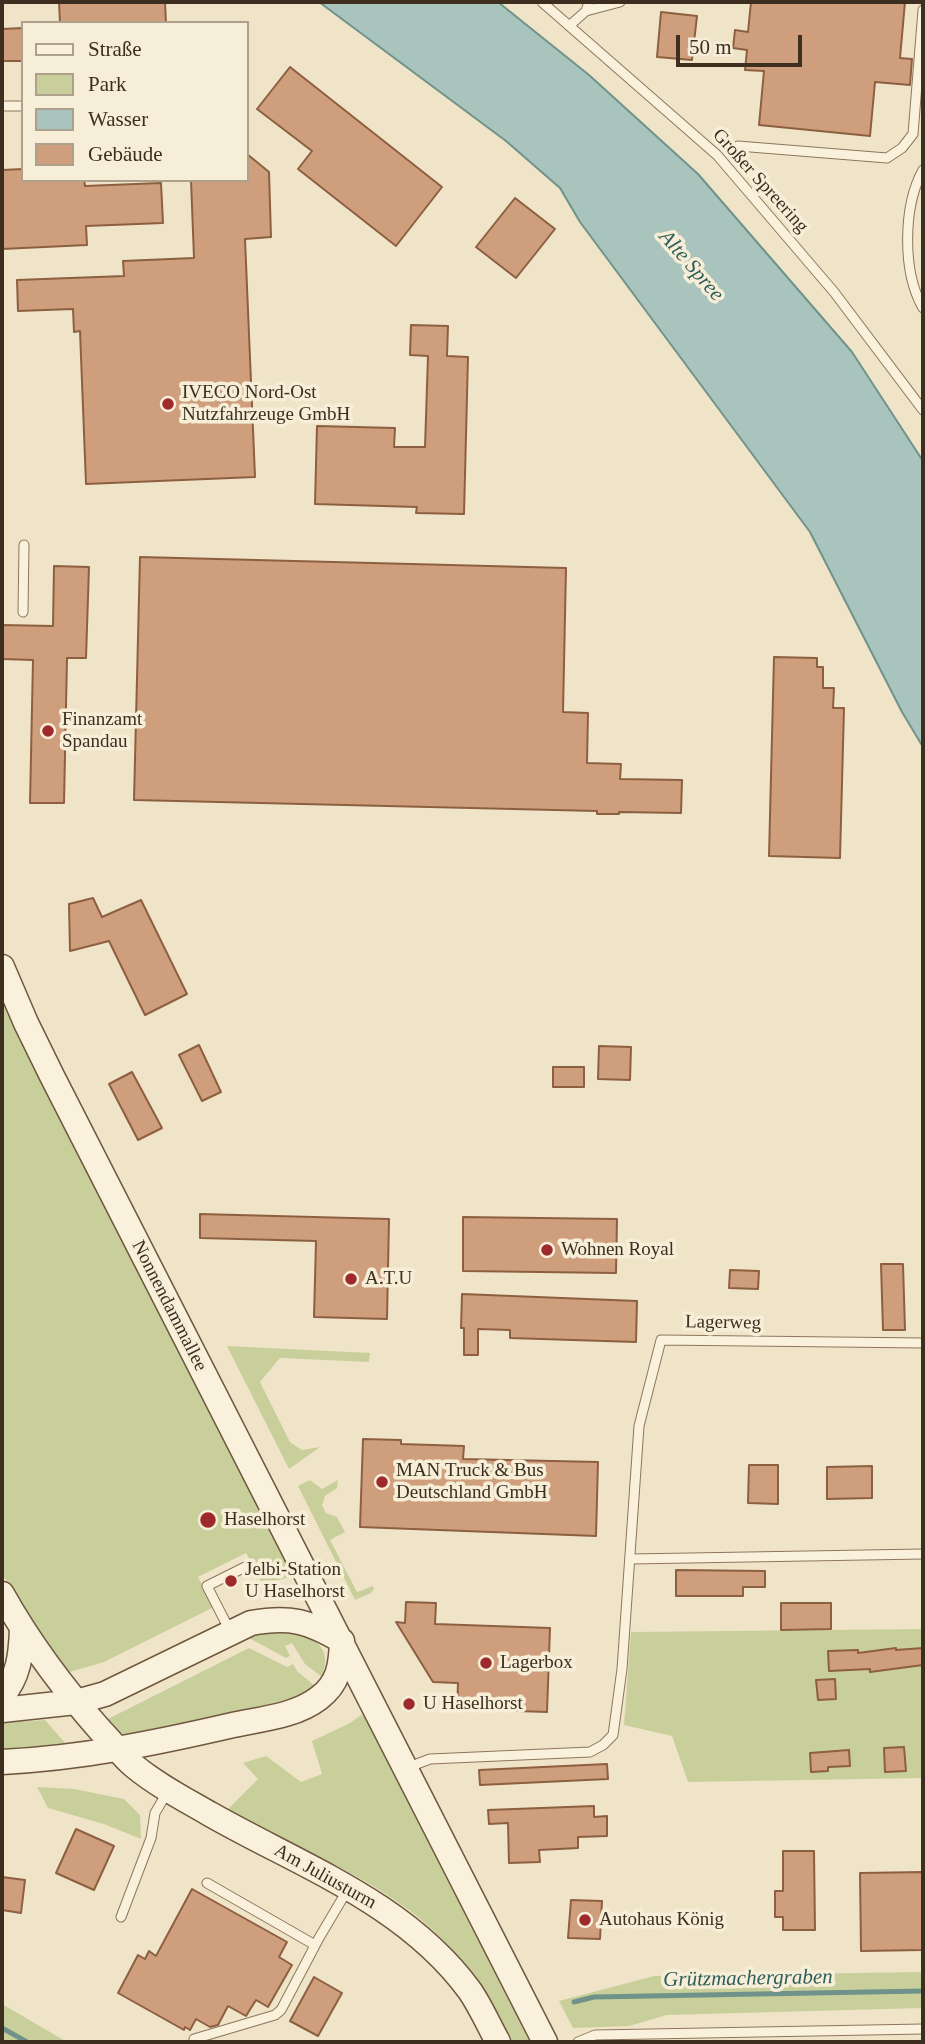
<!DOCTYPE html>
<meta charset="utf-8">
<style>
body{margin:0}
#map{position:relative;width:925px;height:2044px;overflow:hidden;background:#f0e4c8;font-family:"Times New Roman",serif}
canvas{display:block}
.frame{position:absolute;inset:0;border:4px solid #3d2e20;pointer-events:none}
.legend{position:absolute;left:21px;top:21px;width:228px;height:161px;box-sizing:border-box;background:#f7eed8;border:2px solid #ada18e;margin:0;padding:9px 12px;list-style:none;font-size:21px;color:#3d2e20}
.legend li{display:flex;align-items:center;gap:14px;height:35px}
.legend b{width:35px;border:2px solid #ada18e}
.scale{position:absolute;left:676px;top:35px;width:126px;height:32px;box-sizing:border-box;border:4px solid #3d2e20;border-top:0;padding-left:9px;font-size:21px;line-height:24px;white-space:nowrap;color:#3d2e20;-webkit-text-stroke:5px #f7eed8;paint-order:stroke}
</style>
<div id="map">
<canvas width="925" height="2044"></canvas>
<div class="frame"></div>
<ul class="legend">
<li><b style="height:9px;background:#faf1dc"></b>Straße</li>
<li><b style="height:19px;background:#c9cf9b"></b>Park</li>
<li><b style="height:19px;background:#a9c4bc"></b>Wasser</li>
<li><b style="height:19px;background:#cf9f7d"></b>Gebäude</li>
</ul>
<div class="scale">50 m</div>
</div>
<script>
const context = document.querySelector('canvas').getContext('2d');
context.lineJoin = 'round';
function fillPath(path, color) {
  context.fillStyle = color;
  context.fill(path, 'evenodd');
}
function trace(path, color, width, dash) {
  context.strokeStyle = color;
  context.lineWidth = width;
  context.lineCap = dash ? 'butt' : 'round';
  context.setLineDash(dash || []);
  context.stroke(path);
}
function label(font, color, halo, rows, align = 'center') {
  context.font = font + ' "Times New Roman",serif';
  context.lineWidth = 7;
  context.setLineDash([]);
  context.textBaseline = 'middle';
  context.strokeStyle = halo;
  context.fillStyle = color;
  for (const [text, x, y, turn = 0] of rows) {
    context.save();
    context.translate(x, y);
    context.rotate((+turn || 0) * Math.PI / 180);
    context.textAlign = isNaN(turn) ? turn : align;
    if (halo) context.strokeText(text, 0, 0);
    context.fillText(text, 0, 0);
    context.restore();
  }
}
fillPath(new Path2D(`
 M2 986 296 1575 263 1585 246 1553 198 1577 214 1607 104 1662 63 1674 2 1574Z
 M227 1346 370 1353 369 1362 280 1358 260 1382 290 1442 302 1450 320 1447 289 1469Z
 M310 1480 322 1489 338 1480 337 1488 325 1496 322 1505 326 1513 337 1517 345 1532 330 1540 357 1592 373 1586 374 1589 371 1593 355 1600 298 1486Z
 M285 1629C311 1637 334 1644 322 1677L305 1664 292 1643 285 1646 290 1656 286 1658 247 1637 258 1633Z
 M923 1629V1778L688 1782 672 1736 624 1725 631 1632Z
 M249 1648 287 1667 293 1664 297 1671 316 1687 294 1702 123 1736 113 1730 104 1721Z
 M363 1714 530 2042H513C493 2005 472 1971 443 1940 390 1884 295 1846 226 1811L258 1779 243 1763 266 1756 301 1782 322 1774 312 1741 348 1724Z
 M45 1720 67 1745 2 1749V1723Z
 M37 1787 74 1789 124 1799 140 1815 141 1839 104 1824 48 1808Z
 M923 1972V2008L667 2015 629 2026 573 2028 559 2001 654 1976Z
 M2 2004 67 2042H2Z`), '#c9cf9b');
const water = new Path2D(`
 M319 2H498L589 75 698 174 852 352 923 461V747L902 712 810 532 580 222 560 188 506 141Z`);
fillPath(water, '#a9c4bc');
trace(water, '#6f938a', 2);
trace(new Path2D(`
 M574 2002 594 1997 923 1991
 M2 2028 27 2042`), '#6f938a', 5);
const building = new Path2D(`
 M59 2H165L166 23H60Z
 M751 2H905L900 58 912 59 910 85 875 82 870 136 759 125 764 71 745 70 747 50 733 48 735 30 748 32Z
 M661 12 697 16 692 60 657 57Z
 M23 28V61H2V29Z
 M290 67 442 187 396 246 298 169 312 151 257 109Z
 M247 154 269 172 271 237 245 239 255 477 86 484 80 331 74 332 73 309 18 311 17 280 124 276 123 261 194 258 191 180H247Z
 M23 169V180H84L85 186 161 183 163 223 86 226 87 245 2 249V170Z
 M515 198 555 229 516 278 476 247Z
 M411 325 448 326 447 356 468 357 464 514 416 513 417 507 315 504 317 426 395 428 394 447H425L428 356 410 355Z
 M140 557 566 568 563 712 588 713 587 763 621 764 620 779 682 780 681 813 619 812V814H597V811L134 800Z
 M54 566 89 567 86 658H67L64 803H30L33 660 2 659V625L53 626Z
 M774 657 817 658V667H823V688H834L833 708H844L840 858 769 856Z
 M93 898 102 917 141 900 187 994 145 1015 109 941 70 951 69 904Z
 M199 1045 221 1092 202 1101 179 1055Z
 M599 1046 631 1047 630 1080 598 1079Z
 M553 1067H584V1087H553Z
 M132 1072 162 1128 138 1140 109 1084Z
 M200 1214 389 1219 387 1319 314 1317 316 1241 200 1238Z
 M463 1217 617 1219 616 1273 463 1271Z
 M881 1264H903L905 1330H883Z
 M730 1270 759 1271 758 1289 729 1288Z
 M462 1294 637 1301 636 1342 510 1338V1330L478 1329V1355H464V1328H461Z
 M363 1439 401 1440V1444L464 1446 463 1459 598 1462 596 1536 360 1527Z
 M749 1465H778V1504L748 1503Z
 M872 1466V1498L827 1499V1467Z
 M676 1570 765 1571V1587H743V1596H676Z
 M406 1602 436 1603 435 1624 550 1628 547 1712 457 1709 458 1683 433 1682 396 1622 405 1623Z
 M781 1603H831V1629L781 1630Z
 M896 1648V1650L923 1648V1665L870 1672V1669L829 1671 828 1651 858 1650V1653Z
 M835 1679 836 1699 818 1700 816 1680Z
 M904 1747 906 1771 885 1772 884 1748Z
 M849 1750 850 1766 828 1767V1771L811 1772 810 1753Z
 M607 1764 608 1779 480 1785 479 1770Z
 M594 1806V1817L607 1816V1836L578 1837V1848L539 1850 540 1862 509 1863 508 1823 489 1824 488 1810Z
 M76 1829 114 1846 94 1890 56 1873Z
 M783 1851H814L815 1930H783V1917H775V1891H783Z
 M923 1872V1950L861 1951 860 1873Z
 M2 1877 25 1880 21 1913 2 1910Z
 M192 1889 287 1942 279 1957 292 1965 268 2007 256 2000 246 2016 228 2006 218 2025 210 2027 196 2019 190 2030 185 2027 184 2030 118 1993 138 1955 145 1959 149 1951 156 1956Z
 M571 1900 602 1901 600 1939 568 1938Z
 M314 1977 342 1993 318 2036 290 2021Z`);
fillPath(building, '#cf9f7d');
trace(building, '#8d5f41', 2);
const lane = new Path2D(`
 M542 2 717 155 834 292 923 410
 M586 11 620 2
 M569 26 586 11 589 2
 M2 106H23
 M738 146 887 158 902 148 913 134 923 10
 M923 170C903 206 902 272 923 308
 M23 612 24 545
 M631 1559 923 1554
 M230 1631 207 1586 247 1566
 M406 1768 430 1759 590 1752 603 1745 613 1735 622 1669 639 1426 661 1340 923 1343
 M207 1883 315 1945
 M121 1917 151 1838 155 1813 168 1791
 M194 2039 275 2015 281 2010 319 1938 348 1889
 M578 2042 595 2035 923 2029`);
const secondary = new Path2D(`
 M2 967 26 1023 52 1076 545 2042
 M2 1594C30 1644 63 1688 101 1731 112 1742 122 1756 134 1766 157 1785 184 1799 210 1814 301 1866 406 1903 470 1991 481 2007 489 2026 498 2042
 M2 1696C19 1676 21 1655 22 1629
 M2 1710 76 1702 105 1694 251 1623C290 1616 308 1621 342 1641
 M2 1762C82 1758 155 1743 233 1725 261 1719 296 1716 319 1698 339 1683 341 1665 342 1642`);
trace(lane, '#8d765c', 11);
trace(secondary, '#6f573f', 27);
trace(lane, '#faf1dc', 9);
trace(secondary, '#faf1dc', 24);
for (const [x, y, r, color] of [
 [168,404,7,"#9e2a2b"],
 [48,731,7,"#9e2a2b"],
 [547,1250,7,"#9e2a2b"],
 [351,1279,7,"#9e2a2b"],
 [382,1482,7,"#9e2a2b"],
 [208,1520,9,"#9e2a2b"],
 [231,1581,7,"#9e2a2b"],
 [486,1663,7,"#9e2a2b"],
 [409,1704,7,"#9e2a2b"],
 [585,1920,7,"#9e2a2b"]
]) {
  const dot = new Path2D();
  dot.arc(x, y, r, 0, 2 * Math.PI);
  context.fillStyle = color;
  context.fill(dot);
  trace(dot, '#f7eed8', 2.5);
}
label('19px', '#3d2e20', '#f7eed8', [
 ["Großer Spreering",760,181,48],
 ["Nonnendammallee",169,1306,63],
 ["Lagerweg",723,1323,1],
 ["Am Juliusturm",325,1877,29]
]);
label('19px', '#3d2e20', '#f7eed8', [
 ["IVECO Nord-Ost",182,393],
 ["Nutzfahrzeuge GmbH",182,415],
 ["Finanzamt",62,720],
 ["Spandau",62,742],
 ["Wohnen Royal",561,1250],
 ["A.T.U",365,1279],
 ["MAN Truck & Bus",396,1471],
 ["Deutschland GmbH",396,1493],
 ["Haselhorst",224,1520],
 ["Jelbi-Station",245,1570],
 ["U Haselhorst",245,1592],
 ["Lagerbox",500,1663],
 ["U Haselhorst",423,1704],
 ["Autohaus König",599,1920]
], 'left');
label('italic 21px', '#2f5d5a', '#f7eed8', [
 ["Alte Spree",691,266,49],
 ["Grützmachergraben",748,1979,-1]
]);
</script>
